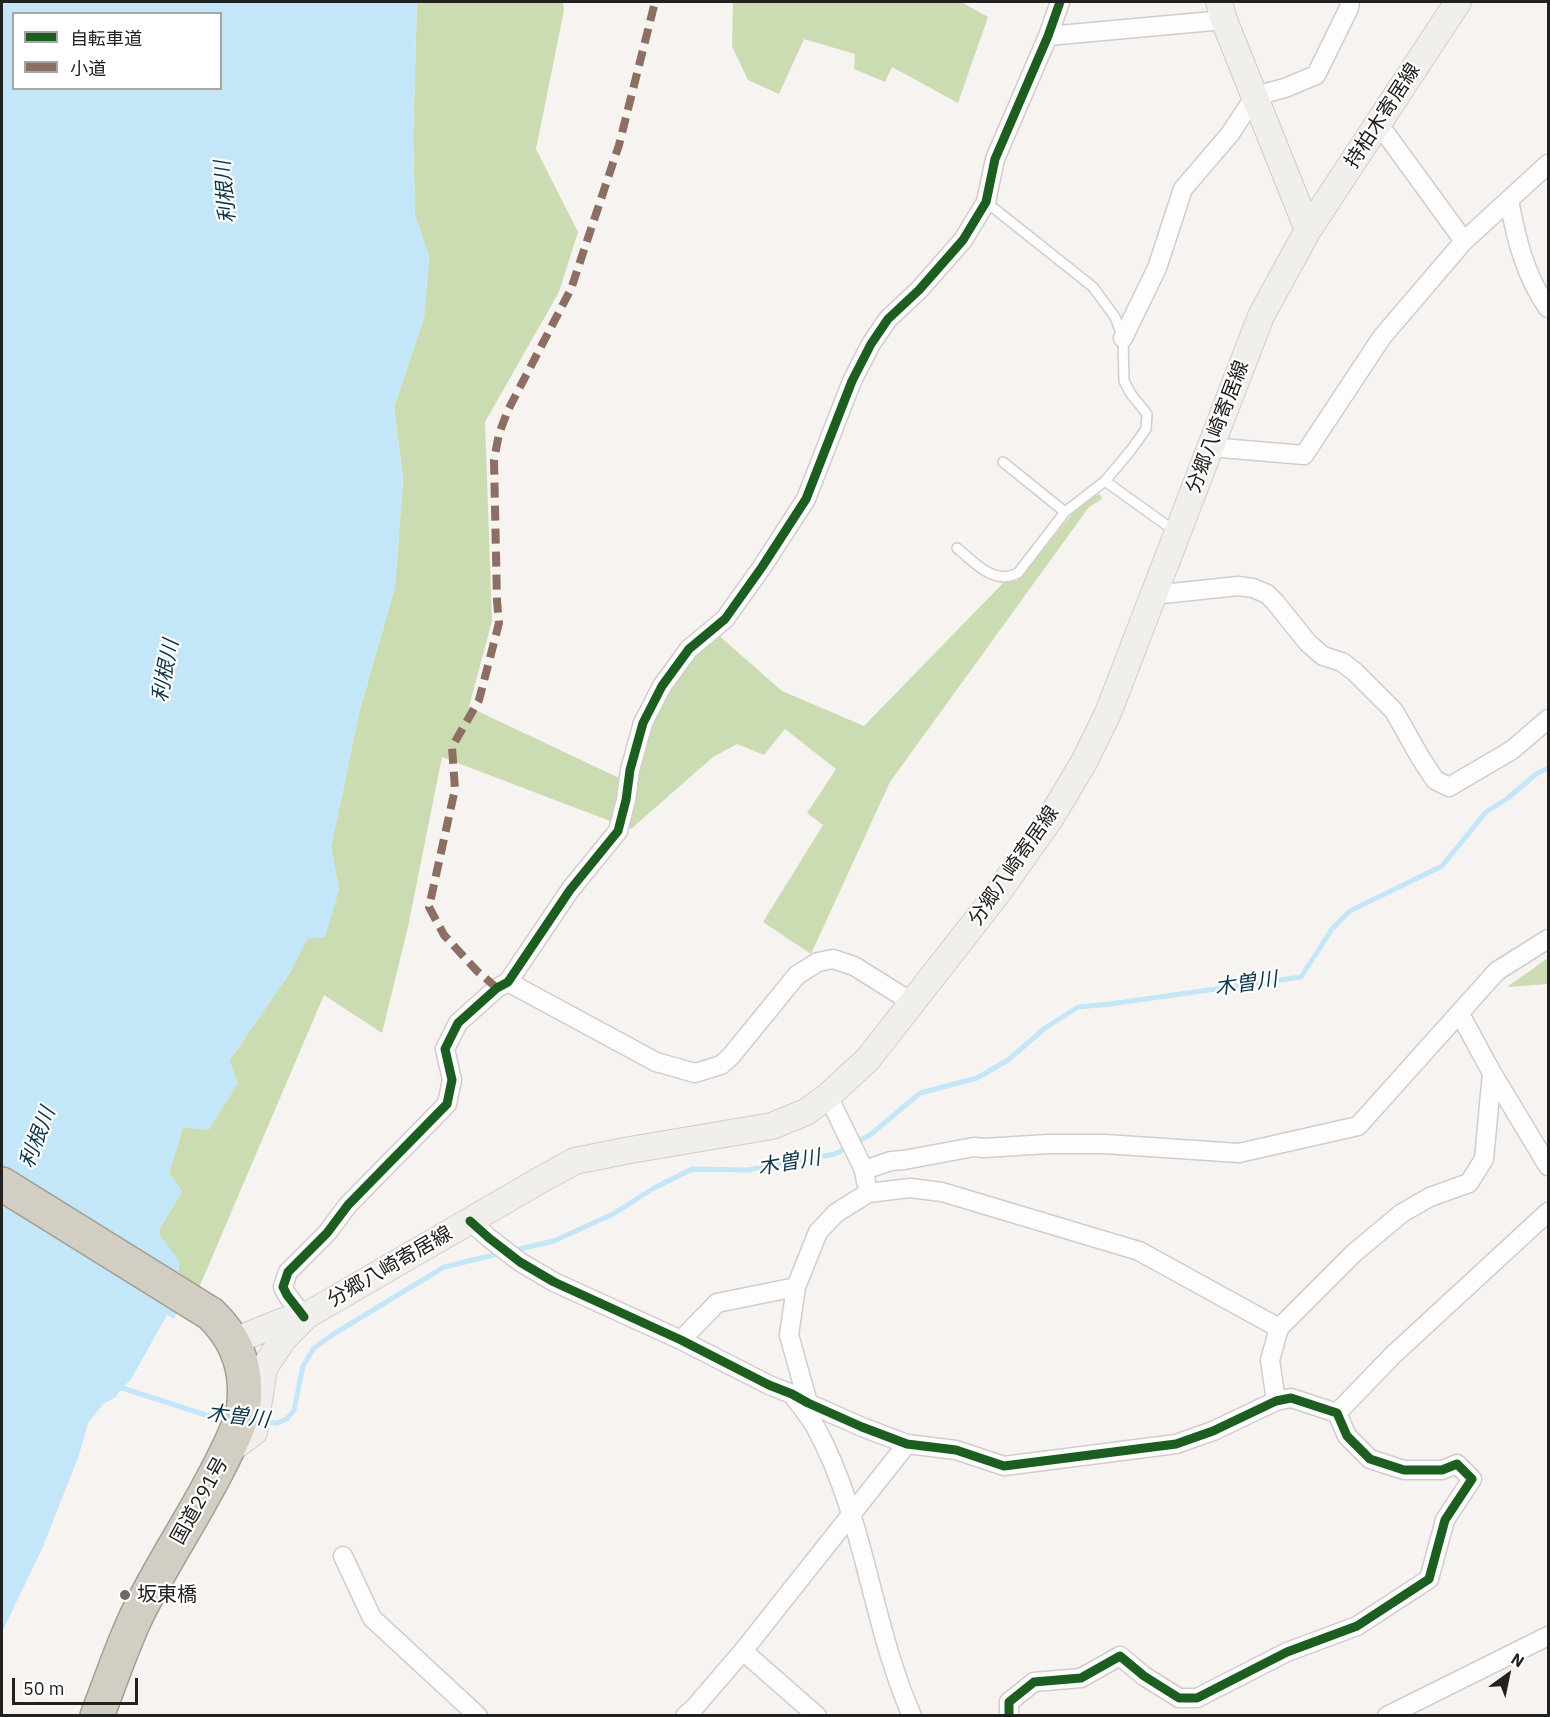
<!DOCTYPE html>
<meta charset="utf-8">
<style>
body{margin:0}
#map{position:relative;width:1550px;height:1717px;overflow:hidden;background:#f6f3f1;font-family:"IBM Plex Sans","Noto Sans JP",sans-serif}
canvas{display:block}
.frame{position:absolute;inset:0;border:3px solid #23211f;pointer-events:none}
.legend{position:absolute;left:12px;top:12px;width:210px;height:78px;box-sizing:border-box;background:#fff;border:2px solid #a7a6a5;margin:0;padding:8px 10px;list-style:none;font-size:18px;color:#23211f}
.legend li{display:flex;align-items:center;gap:12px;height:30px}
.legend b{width:30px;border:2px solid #a7a6a5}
.north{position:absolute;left:1478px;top:1645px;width:60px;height:60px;-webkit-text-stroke:4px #fff;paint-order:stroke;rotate:33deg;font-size:16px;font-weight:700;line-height:24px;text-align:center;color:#23211f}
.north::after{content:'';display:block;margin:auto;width:21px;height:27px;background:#23211f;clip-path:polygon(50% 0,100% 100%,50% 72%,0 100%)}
.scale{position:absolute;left:12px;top:1678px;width:126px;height:27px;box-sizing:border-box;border:3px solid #23211f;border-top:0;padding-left:8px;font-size:18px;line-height:21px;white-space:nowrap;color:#23211f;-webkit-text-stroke:4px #fff;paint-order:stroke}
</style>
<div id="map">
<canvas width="1550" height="1717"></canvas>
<div class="frame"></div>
<ul class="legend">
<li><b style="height:8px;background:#1b5e20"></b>自転車道</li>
<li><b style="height:8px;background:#8d6e63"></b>小道</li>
</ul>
<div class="north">N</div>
<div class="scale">50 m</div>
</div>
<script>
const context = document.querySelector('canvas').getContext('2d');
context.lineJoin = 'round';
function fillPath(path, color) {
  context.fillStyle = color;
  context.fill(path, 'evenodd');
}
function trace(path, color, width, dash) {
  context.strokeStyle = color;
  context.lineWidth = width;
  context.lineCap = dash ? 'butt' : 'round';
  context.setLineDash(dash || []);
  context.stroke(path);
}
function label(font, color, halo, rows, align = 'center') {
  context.font = font + ' "IBM Plex Sans","Noto Sans JP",sans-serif';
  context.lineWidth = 4.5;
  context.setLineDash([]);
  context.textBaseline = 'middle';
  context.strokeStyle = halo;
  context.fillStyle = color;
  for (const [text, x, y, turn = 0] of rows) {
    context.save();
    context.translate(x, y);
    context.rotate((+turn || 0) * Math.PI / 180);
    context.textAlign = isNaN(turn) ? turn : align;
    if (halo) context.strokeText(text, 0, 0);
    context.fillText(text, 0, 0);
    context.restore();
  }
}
fillPath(new Path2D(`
 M417 2H563L564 10 536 149 578 232 559 292 485 422 492 621 469 707 617 777 635 780 653 724 684 662 716 633 782 691 864 726 1006 580 1017 581 1082 502 1100 494 1102 499 1089 507 890 782 811 954 763 922 823 825 807 813 836 769 785 729 764 755 737 744 713 757 631 829 442 757 408 927 382 1033 324 995 198 1290 178 1272 158 1232 182 1191 169 1173 183 1127 208 1130 238 1083 229 1061 291 971 307 939 339 890 331 847 359 713 395 587 403 479 394 407 424 317 429 257 415 215 413 137Z
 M733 2H961L988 17 958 103 892 67 885 82 854 69 855 54 804 39 779 94 748 80 732 46Z
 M1548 958V984L1507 987Z`), '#ccdcb2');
fillPath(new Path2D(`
 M2 2H417L413 137 415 215 429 257 424 317 394 407 403 479 395 587 359 713 331 847 339 890 325 937 307 939 291 971 229 1061 238 1083 208 1130 183 1127 169 1173 182 1191 158 1232 180 1262 178 1273 190 1283 174 1319 167 1315 130 1381 122 1387 116 1397 103 1404 88 1423 79 1455 42 1549 2 1632ZM14 14H220V88H14Z`), '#c4e6f9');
trace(new Path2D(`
 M511 1251 554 1241 613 1214 654 1188 692 1169 748 1170 835 1154 870 1135 920 1093 977 1078 1008 1060 1045 1028 1078 1007 1110 1004 1301 977 1332 929 1350 911 1442 866 1486 812 1508 798 1536 774 1548 768
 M116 1386 206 1415 230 1418
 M263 1422 277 1423 287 1419 294 1410 303 1366 314 1348 332 1335 444 1267 502 1253`), '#c4e6f9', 5);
const lane = new Path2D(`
 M1003 462 1065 512
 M1105 481 1176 532
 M957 548C974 562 994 586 1018 573L1065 512 1105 481 1131 450 1146 429 1147 414 1131 394 1124 381 1123 338 1115 317 1093 287 986 202`);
const street = new Path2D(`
 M1048 36 1224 20
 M1378 123 1464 241
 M1509 200C1516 238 1525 276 1548 308
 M1123 338 1157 268 1183 189 1230 134 1255 96 1285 88 1316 75 1349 8 1350 2
 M1210 447 1304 455 1382 337 1464 241 1548 164
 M1153 595 1238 586 1253 588 1267 594 1275 602 1308 643 1323 656 1342 662 1355 672 1394 711 1420 757 1435 780 1449 787 1512 750 1548 719
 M508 982 656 1062 695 1073 721 1065 731 1056 797 975 818 962 833 959 854 966 913 1003
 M1460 1014 1492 1073 1548 1166
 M828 1096 864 1170 866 1182
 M864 1170 891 1161 904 1160 974 1147 984 1148 1048 1144H1105L1239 1153 1358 1126 1497 971 1548 939
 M470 1221 489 1238 520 1262 554 1282 681 1340 769 1385 792 1394 808 1403 862 1427 907 1444 956 1450 1004 1466 1176 1444 1213 1431 1276 1401 1291 1398 1337 1413 1347 1436 1370 1459 1404 1470H1442L1457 1464 1472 1479 1445 1520 1429 1579 1357 1626 1287 1652 1197 1698H1179L1144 1676 1120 1656 1081 1678 1034 1682 1009 1702V1716
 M304 1317 287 1295 283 1287 288 1272 327 1233 348 1205 447 1104 452 1080 445 1049 458 1023 497 988 508 982 570 890 618 831 626 800 630 770 643 723 662 686 689 649 725 619 762 567 806 499 852 381 871 344 888 319 919 290 963 240 986 202 995 159 1048 36 1060 2
 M681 1340 717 1303 796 1287
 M795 1398C802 1408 810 1417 816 1428 865 1518 871 1623 912 1716
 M1276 1401 1270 1360 1279 1328
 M808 1403 789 1335 796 1287 818 1232 836 1213 868 1193 910 1188 942 1192 1139 1251 1279 1328 1354 1253 1402 1213 1430 1197 1469 1183 1484 1159 1492 1073
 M1337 1413 1393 1355 1548 1212
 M343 1556 372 1618 478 1716
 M743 1651 817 1716
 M685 1716 694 1708 743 1651 907 1444
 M1387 1716 1548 1636`);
const secondary = new Path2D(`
 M1219 2 1224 20 1308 230
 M234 1341 291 1318 304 1317 542 1179 575 1161 630 1150 772 1126 806 1112 828 1096 868 1059 997 894 1050 819 1084 762 1108 713 1261 316 1308 230 1458 2
 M227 1452 254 1432 264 1368 284 1338 304 1318`);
const highway = new Path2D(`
 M2 1184 211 1314C238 1340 249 1372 243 1410 239 1429 229 1447 220 1465 194 1517 161 1565 136 1617 121 1649 110 1683 97 1716`);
trace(lane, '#d0cdcc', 12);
trace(street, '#d0cdcc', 21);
trace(secondary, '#d0cdcc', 28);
trace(highway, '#a39d92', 36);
trace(lane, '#fefdfd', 9);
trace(street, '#fefdfd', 18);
trace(secondary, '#f1efec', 26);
trace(highway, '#d2cec4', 33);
trace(new Path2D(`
 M497 988 477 971 444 935 429 907 455 789 452 747 479 700 499 623 497 601 494 460 499 434 508 410 571 289 619 145 655 2`), '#8d6e63', 8, [15, 8]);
trace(new Path2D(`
 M470 1221 489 1238 520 1262 554 1282 681 1340 769 1385 792 1394 808 1403 862 1427 907 1444 956 1450 1004 1466 1176 1444 1213 1431 1276 1401 1291 1398 1337 1413 1347 1436 1370 1459 1404 1470H1442L1457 1464 1472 1479 1445 1520 1429 1579 1357 1626 1287 1652 1197 1698H1179L1144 1676 1120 1656 1081 1678 1034 1682 1009 1702V1716
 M304 1317 287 1295 283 1287 288 1272 327 1233 348 1205 447 1104 452 1080 445 1049 458 1023 497 988 508 982 570 890 618 831 626 800 630 770 643 723 662 686 689 649 725 619 762 567 806 499 852 381 871 344 888 319 919 290 963 240 986 202 995 159 1048 36 1060 2`), '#1b5e20', 9);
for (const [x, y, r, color] of [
 [125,1595,6,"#6d6a68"]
]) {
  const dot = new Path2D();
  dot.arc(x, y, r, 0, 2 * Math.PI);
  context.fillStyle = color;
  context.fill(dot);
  trace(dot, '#fff', 2);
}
label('20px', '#23211f', '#fff', [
 ["持柏木寄居線",1383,116,-57],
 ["分郷八崎寄居線",1218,427,-69],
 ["分郷八崎寄居線",1014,866,-55],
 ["分郷八崎寄居線",390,1267,-30],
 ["国道291号",200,1501,-61]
]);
label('20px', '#23211f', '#fff', [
 ["坂東橋",137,1595]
], 'left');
label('italic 21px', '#0f374a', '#fff', [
 ["利根川",226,192,-95],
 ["利根川",166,671,-79],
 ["木曽川",1246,984,-8],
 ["利根川",38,1138,-69],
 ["木曽川",789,1163,-10],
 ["木曽川",238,1417,7]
]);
</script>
